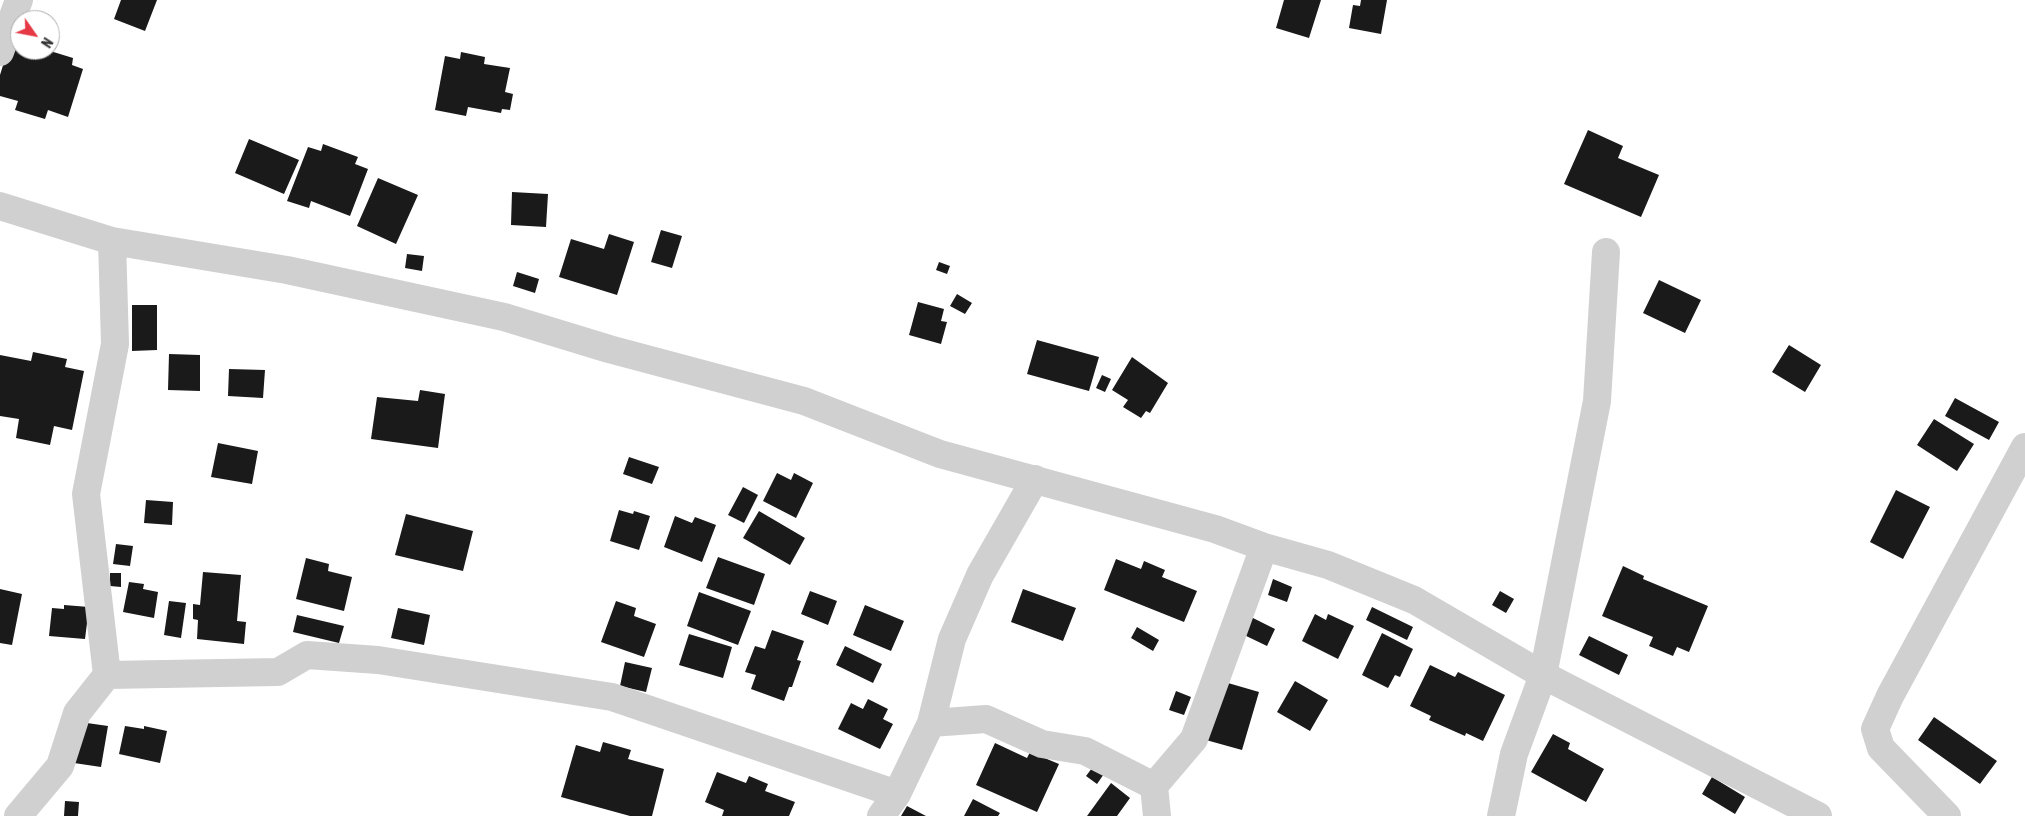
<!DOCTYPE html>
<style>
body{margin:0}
#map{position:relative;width:2025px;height:816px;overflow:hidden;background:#fff;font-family:"Asap Condensed",sans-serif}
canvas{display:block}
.north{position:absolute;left:10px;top:10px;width:50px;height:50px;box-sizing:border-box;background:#fff;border:1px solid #adadad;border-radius:50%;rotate:123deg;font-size:14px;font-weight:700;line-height:20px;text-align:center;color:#333}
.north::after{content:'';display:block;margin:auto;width:18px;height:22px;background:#e63946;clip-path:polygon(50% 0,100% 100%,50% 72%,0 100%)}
</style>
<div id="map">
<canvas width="2025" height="816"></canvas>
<div class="north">N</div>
</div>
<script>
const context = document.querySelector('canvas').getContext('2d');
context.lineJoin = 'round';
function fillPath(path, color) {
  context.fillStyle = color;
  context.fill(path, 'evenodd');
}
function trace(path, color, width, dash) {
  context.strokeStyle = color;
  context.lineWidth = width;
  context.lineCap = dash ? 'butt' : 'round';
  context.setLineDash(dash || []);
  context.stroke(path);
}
fillPath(new Path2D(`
 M121 0H157L145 31 114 19Z
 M1284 0H1321L1309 38 1276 28Z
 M1361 0H1387L1381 34 1349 28 1353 5 1360 6Z
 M9 46 43 56 47 50 73 58 72 65 83 69 68 117 48 110 45 119 15 110 18 101 0 96V75Z
 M461 52 485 57 484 64 510 68 505 92 513 94 510 110 502 109 501 113 468 107 466 116 435 110 445 56 460 59Z
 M1588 130 1623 146 1618 158 1659 175 1641 217 1564 184Z
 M249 139 299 160 284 194 235 173Z
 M323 144 358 157 355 164 368 169 350 216 311 201 309 208 287 201 308 147 321 151Z
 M378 178 418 195 396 244 357 226Z
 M512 192 548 194 546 227 511 225Z
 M661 230 682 236 672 268 651 262Z
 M609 234 634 242 617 295 559 277 571 239 604 249Z
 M407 254 424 256 422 271 405 268Z
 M939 262 950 266 947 274 936 270Z
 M517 272 539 279 535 293 513 286Z
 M1659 280 1701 300 1685 333 1643 313Z
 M957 294 972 303 965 314 950 306Z
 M918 302 944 309 941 321 947 322 941 344 909 335Z
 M132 305H157V350L132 351Z
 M1037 340 1099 357 1089 391 1027 374Z
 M1789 345 1821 365 1805 392 1772 372Z
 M33 352 67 359 65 367 84 371 72 430 54 426 50 445 16 438 19 419 0 416V355L31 361Z
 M169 354 200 355V391L168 390Z
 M1132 357 1168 383 1150 413 1146 411 1141 418 1123 407 1128 400 1112 390Z
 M229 369 265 370 263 398 228 396Z
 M1102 375 1111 379 1105 392 1096 388Z
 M420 390 445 394 438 448 371 439 377 397 418 401Z
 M1955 398 1999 422 1989 440 1945 416Z
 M1934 419 1974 444 1957 471 1917 445Z
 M218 443 258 451 252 484 211 477Z
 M629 457 659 467 652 484 623 474Z
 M777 473 791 480 794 473 813 483 796 518 763 501Z
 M743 487 758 495 744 523 728 515Z
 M1896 490 1930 507 1903 559 1870 542Z
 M146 500 173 502 172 525 144 523Z
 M619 510 633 514 634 511 650 516 639 550 610 541Z
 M759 511 805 538 790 565 743 538Z
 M406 514 473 531 463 571 395 555Z
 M675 516 692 523 695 517 716 525 702 562 664 547Z
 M116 544 133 546 130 566 113 564Z
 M718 557 765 574 754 605 706 588Z
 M306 558 329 564 328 571 352 577 344 611 296 599Z
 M1116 559 1141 569 1144 561 1165 570 1162 577 1197 591 1184 622 1104 590Z
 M1623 566 1644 576 1643 579 1708 606 1689 652 1677 647 1673 656 1649 646 1653 637 1602 616Z
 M203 572 241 575 237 621 246 622 244 644 197 639 198 620 193 619V604L200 605Z
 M110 573H121V587L110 586Z
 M1273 579 1292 587 1287 602 1268 595Z
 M129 582 144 584 143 589 158 592 154 618 123 612Z
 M0 589 22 594 12 645 0 643Z
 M1023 589 1076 608 1063 641 1011 622Z
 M810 591 837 601 828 625 801 614Z
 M1500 591 1514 599 1506 613 1492 605Z
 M699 592 751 611 738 645 687 626Z
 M169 601 186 603 181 638 164 635Z
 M616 601 636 608 634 616 656 624 644 657 601 642Z
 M64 605 89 607 85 639 49 636 52 608 64 609Z
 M865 605 904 621 891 651 853 635Z
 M1372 607 1413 627 1407 640 1366 620Z
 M398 608 430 615 424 645 391 638Z
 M1315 614 1326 620 1328 614 1354 626 1338 659 1302 641Z
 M297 615 344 626 339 643 293 632Z
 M1249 616 1275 629 1267 646 1240 633Z
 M1137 627 1159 640 1153 651 1131 638Z
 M772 630 804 641 797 660 801 661 792 687H789L784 701 751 689 756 675 745 672 755 646 765 649Z
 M1382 633 1413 649 1400 677 1395 675 1388 688 1362 675Z
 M689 634 732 647 723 678 679 665Z
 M1589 636 1628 655 1619 675 1579 655Z
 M845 646 882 664 873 683 836 665Z
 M625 662 652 668 646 692 620 686Z
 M1430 665 1455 677 1458 672 1505 695 1483 741 1466 733 1465 736 1429 720 1431 716 1410 706Z
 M1295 681 1328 700 1310 731 1277 712Z
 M1228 683 1259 692 1242 750 1206 740Z
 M1176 691 1191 697 1184 715 1169 710Z
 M868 699 888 709 883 719 893 724 880 749 838 729 851 703 863 709Z
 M1934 717 1997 761 1980 784 1918 740Z
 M80 722 108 726 101 767 74 763Z
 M125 726 144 729V726L167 731 160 763 119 754Z
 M1553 734 1570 743 1568 749 1604 769 1586 802 1531 772Z
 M603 742 631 750 628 759 664 769 652 816H630L561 797 576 745 600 752Z
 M995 743 1027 758 1030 752 1059 764 1037 812 976 785Z
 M1095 764 1106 771 1097 784 1086 776Z
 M717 772 746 783 749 776 768 784 765 791 795 802 789 816H722L724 810 705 802Z
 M1712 777 1745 797 1735 814 1702 794Z
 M1111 783 1130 798 1117 816H1087Z
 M973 799 1000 813 998 816H964Z
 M65 801 79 802 78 816H64Z
 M907 806 926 816H901Z`), '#1a1a1a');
trace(new Path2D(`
 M0 52 19 0
 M0 206 112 241 287 270 504 317 609 349 804 401 940 454 1215 529 1264 547 1328 565 1414 600 1543 675 1818 816
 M107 675 86 494 115 344 112 241
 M931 723 986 719 1042 744 1085 751 1154 786 1157 816
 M1154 786 1194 739 1264 547
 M18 816 60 766 77 713 107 675 278 672 307 655 378 660 612 697 897 794
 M881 816 897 794 931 723 952 639 980 575 1035 479
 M1501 816 1514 754 1543 675 1597 401 1606 252
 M1947 816 1881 748 1875 729 1890 696 2025 447`), '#d0d0d0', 28);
</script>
